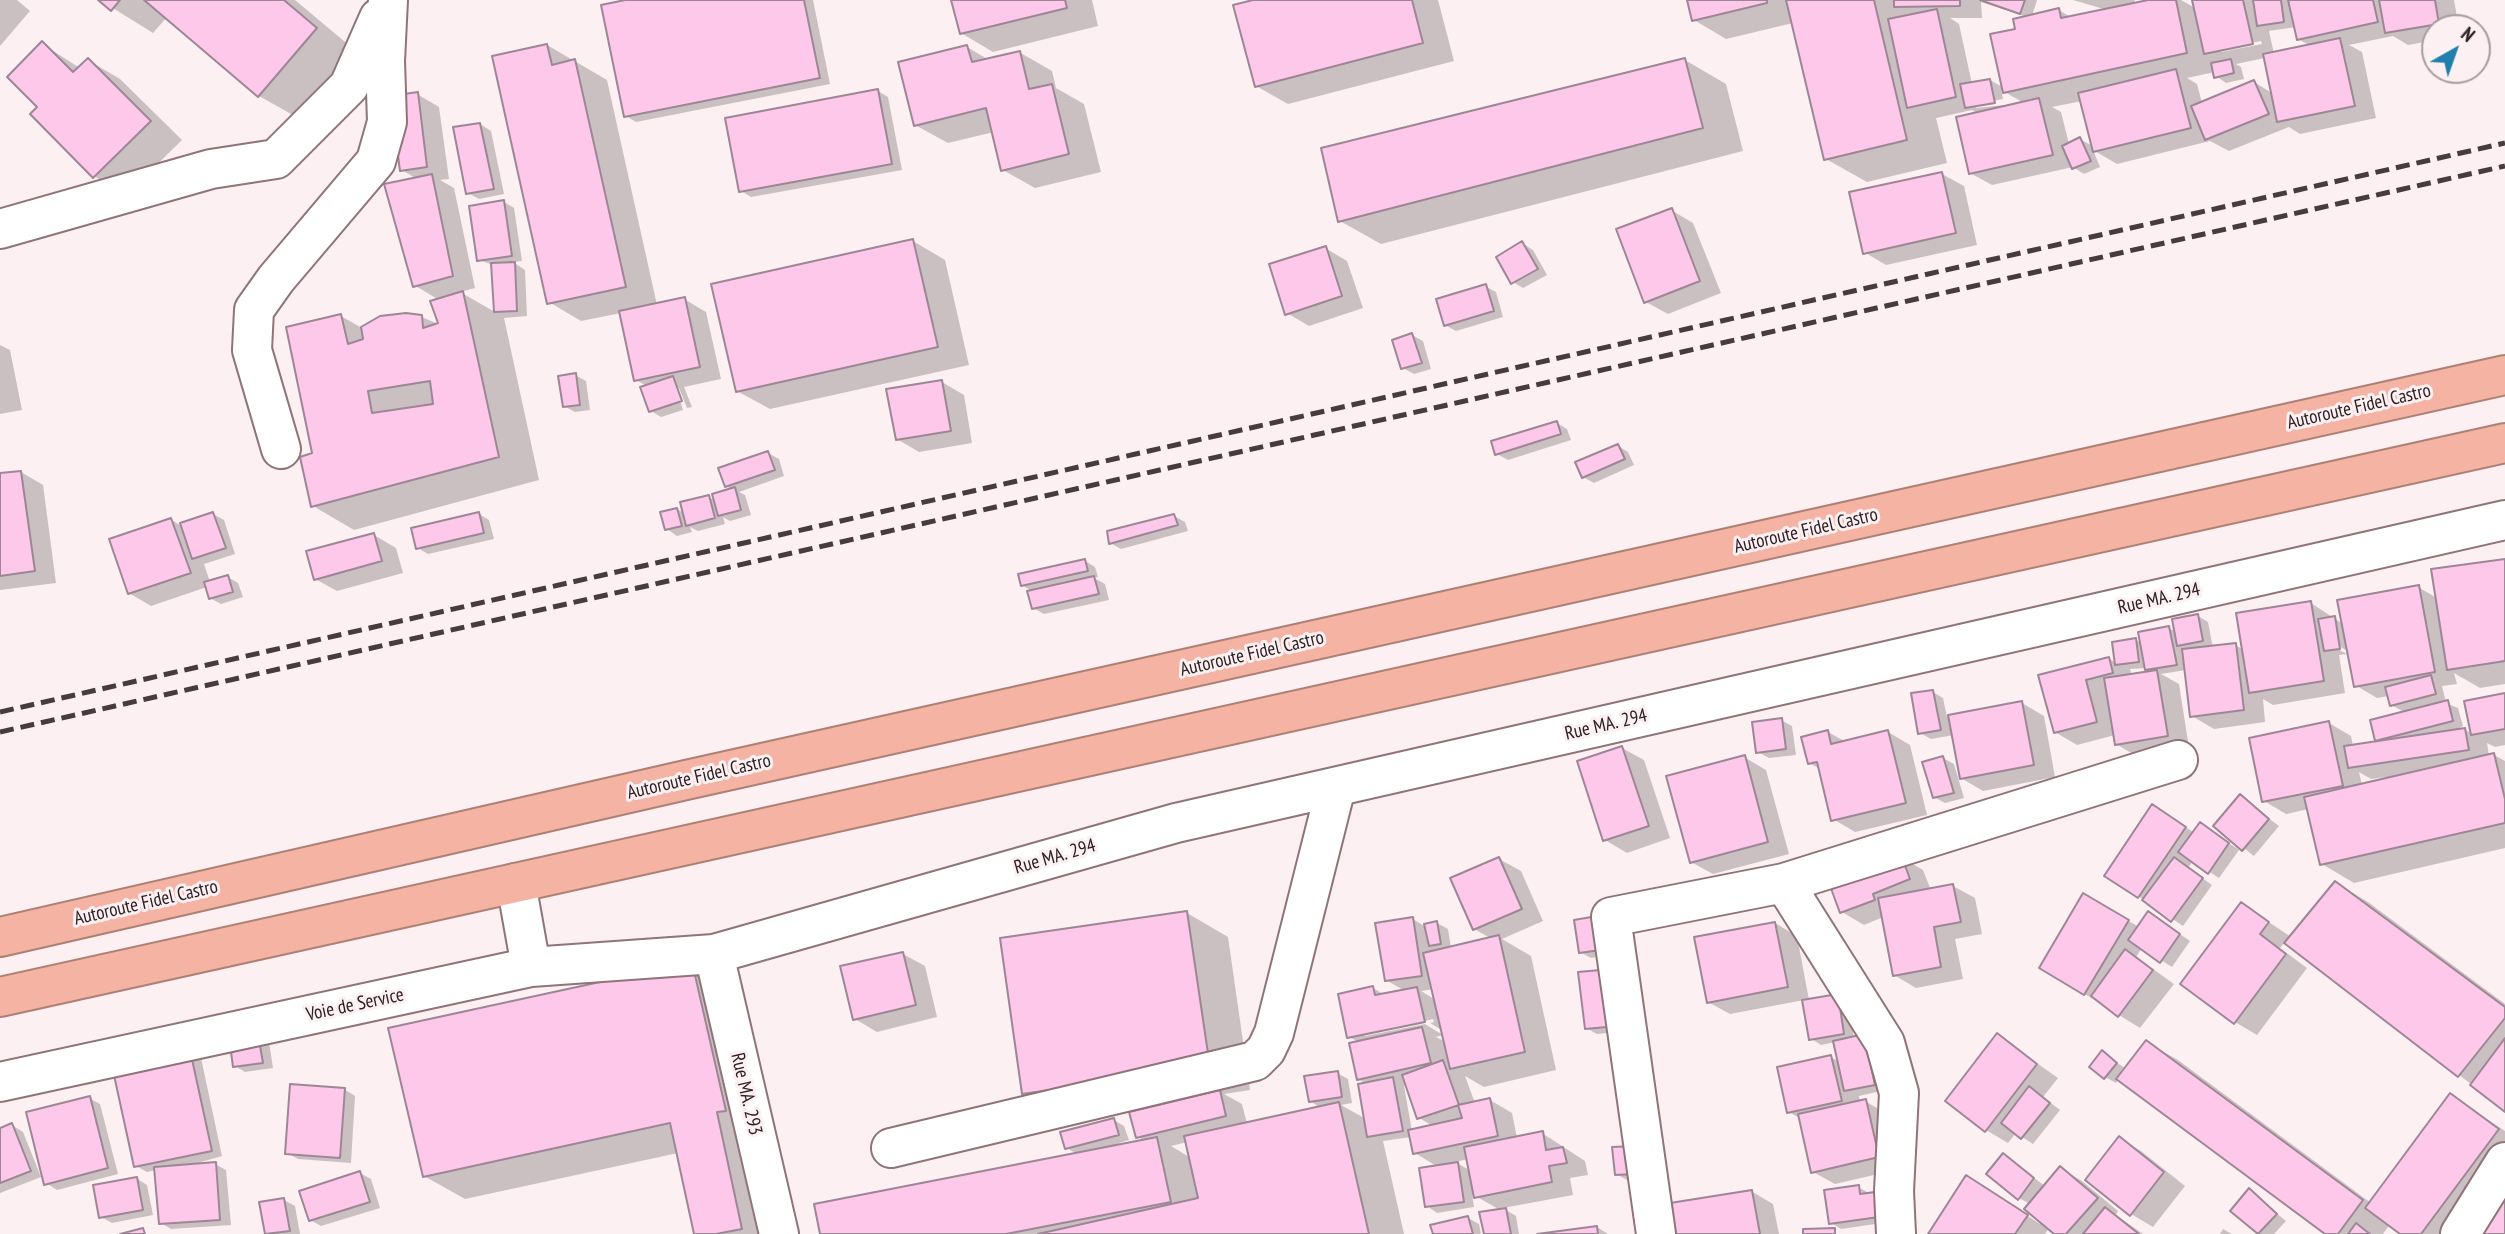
<!DOCTYPE html>
<style>
body{margin:0}
#map{position:relative;width:2505px;height:1234px;overflow:hidden;background:#fdf0f2;font-family:"PT Sans Narrow",sans-serif}
canvas{display:block}
.north{position:absolute;left:2421px;top:14px;width:70px;height:70px;box-sizing:border-box;background:#fdf0f2;border:2px solid #a99d9e;border-radius:50%;rotate:40deg;font-size:19px;font-weight:700;line-height:28px;text-align:center;color:#2a2021}
.north::after{content:'';display:block;margin:auto;width:24px;height:32px;background:#1f80ab;clip-path:polygon(50% 0,100% 100%,50% 72%,0 100%)}
</style>
<div id="map">
<canvas width="2505" height="1234"></canvas>
<div class="north">N</div>
</div>
<script>
const context = document.querySelector('canvas').getContext('2d');
context.lineJoin = 'round';
function fillPath(path, color) {
  context.fillStyle = color;
  context.fill(path, 'evenodd');
}
function trace(path, color, width, dash) {
  context.strokeStyle = color;
  context.lineWidth = width;
  context.lineCap = dash ? 'butt' : 'round';
  context.setLineDash(dash || []);
  context.stroke(path);
}
function label(font, color, halo, rows, align = 'center') {
  context.font = font + ' "PT Sans Narrow",sans-serif';
  context.lineWidth = 6;
  context.setLineDash([]);
  context.textBaseline = 'middle';
  context.strokeStyle = halo;
  context.fillStyle = color;
  for (const [text, x, y, turn = 0] of rows) {
    context.save();
    context.translate(x, y);
    context.rotate((+turn || 0) * Math.PI / 180);
    context.textAlign = isNaN(turn) ? turn : align;
    if (halo) context.strokeText(text, 0, 0);
    context.fillText(text, 0, 0);
    context.restore();
  }
}
fillPath(new Path2D(`
 M0 0H17L30 11 0 46Z
 M100 0H295L357 52 300 119 259 96 167 17 153 33Z
 M634 0H813L830 84 636 122 626 116Z
 M953 0H1092L1098 26 993 52 961 33Z
 M1261 0H1438L1454 61 1288 104 1256 86Z
 M1689 0H2037L2032 16 2059 10 2072 18 2107 10 2073 0H2135L2133 5 2156 0H2181L2195 8 2193 0H2454L2459 28H2435V40L2408 45 2393 36 2349 45 2362 52 2376 118 2300 134 2289 127 2229 151 2210 141 2117 164 2093 150 2100 167 2084 174 2073 167 1992 185 1970 173 1978 114 1972 110 1936 118 1947 163 1867 182 1826 159 1793 23 1726 39 1694 20ZM1981 2 2027 17 2017 30 2004 88 1990 80 1972 84 1959 24 1950 18H1982ZM2296 27 2298 39 2311 46 2274 54 2269 31ZM2261 41 2262 44 2221 52V49ZM2265 58 2272 93 2254 82 2202 103 2197 84 2187 78 2215 72 2216 76 2226 83 2244 79 2241 67 2236 64ZM2001 90 2024 103 1976 108V104L2003 99ZM2082 101 2094 147 2080 139 2069 144 2061 112 2052 107Z
 M42 44 80 68 88 60 120 79 182 140 126 195 94 176 39 108Z
 M547 45 607 80 657 305 684 299 706 312 721 379 684 387 692 407 687 408 679 388H676L683 410 661 417 651 411 647 386 636 380 621 313 581 321 549 302Z
 M967 47 989 60 1019 52 1052 71 1056 88 1084 104 1101 172 1035 188 1003 170 994 132 948 143 915 125Z
 M1685 60 1726 84 1743 151 1381 244 1340 221Z
 M878 91 888 97 902 170 751 197 741 191Z
 M417 94 439 107 449 179 440 180 454 188 475 288 460 292 495 312 493 265 479 260 504 202 514 208 522 261 513 262 525 270 527 316 504 318 539 480 354 530 313 506 314 454 341 316 362 328 422 317 440 325 439 300 414 285 417 179 402 170Z
 M480 124 491 131 504 194 479 199 468 193Z
 M1942 174 1964 186 1977 245 1886 265 1864 252Z
 M1671 210 1693 223 1721 293 1668 314 1646 302Z
 M913 241 945 260 969 365 770 409 737 391Z
 M1522 243 1533 250 1547 275 1523 288 1513 282Z
 M1325 248 1347 261 1363 308 1309 326 1287 313Z
 M1485 286 1496 292 1503 317 1456 331 1445 325Z
 M1412 335 1423 341 1431 369 1414 374 1403 368Z
 M0 345 10 350 22 410 0 414Z
 M575 375 586 381 590 410 575 412 564 406Z
 M942 382 964 395 972 443 919 452 897 439Z
 M1557 423 1567 429 1571 440 1508 460 1497 454Z
 M1618 446 1628 452 1634 465 1594 483 1583 477Z
 M768 453 779 459 784 476 739 492 745 495 751 515 730 521 723 517 725 524 698 531 690 527 692 532 677 536 667 529 677 509 685 514 709 497 715 501 733 490 726 486Z
 M21 472 43 485 56 583 0 590V475Z
 M213 514 224 520 235 554 204 564 210 582 228 577 238 583 243 597 221 604 210 598 207 587 151 606 129 593 170 519 180 525Z
 M479 514 489 520 494 539 428 554 418 548Z
 M1174 516 1185 522 1188 531 1121 549 1110 543Z
 M374 535 396 548 403 573 337 591 315 579Z
 M1085 561 1095 567 1098 577 1094 578 1105 584 1109 600 1044 614 1033 608V592L1022 585Z
 M2505 561V684L2480 688 2454 673 2457 684 2442 686 2446 703 2458 708 2463 726 2453 732 2465 730 2473 734 2505 695V745L2495 747 2487 743 2489 756 2494 755 2505 761V848L2354 883 2322 864 2309 809 2286 814 2264 801 2329 723 2351 736 2353 746 2377 743 2372 722 2406 713 2391 705 2389 696 2377 698 2355 685 2349 652 2334 643 2332 646 2347 654 2339 655 2345 693 2273 705 2263 699 2265 722 2214 729 2192 716 2186 670 2161 674 2179 684 2189 748 2138 757 2116 744 2115 735 2077 745 2055 732 2041 676 2109 659 2117 663 2136 640 2142 644 2169 628 2176 632 2198 616 2208 622 2213 648 2235 645 2244 650 2311 603 2343 624 2418 587 2437 598ZM2130 669 2147 668 2153 672 2132 676ZM2359 772 2371 779 2386 777V780L2362 785Z
 M1933 692 1943 698 1947 717 2022 703 2044 716 2055 777 1983 791 1961 778 1954 735 1931 739 1920 733Z
 M1781 720 1792 726 1796 755 1769 758 1758 752Z
 M1828 732 1846 742 1888 732 1910 745 1927 815 1855 832 1833 819 1820 769 1809 763Z
 M1622 748 1644 760 1670 838 1627 853 1605 840Z
 M1744 757 1766 770 1789 854 1713 874 1691 862Z
 M1943 758 1954 764 1964 798 1945 803 1934 797Z
 M2240 797 2279 826 2254 856 2215 826Z
 M2152 806 2195 833 2211 831 2239 850 2219 878 2193 861 2188 868 2212 885 2183 926 2107 875Z
 M1901 857 1923 870 1931 890 1953 886 1975 898 1982 934 1955 939 1963 979 1916 988 1894 975 1883 917 1864 925 1842 912Z
 M1499 859 1521 871 1543 921 1502 939 1531 956 1556 1070 1484 1087 1465 1076 1475 1103 1490 1100 1512 1113 1517 1138 1542 1133 1585 1161 1588 1175 1570 1178 1573 1195 1503 1208 1516 1216 1519 1234H1485L1500 1210 1472 1194 1474 1207 1437 1213 1427 1206 1438 1167 1415 1153 1411 1137 1383 1141 1404 1234H822L1077 1154 1067 1148 1114 1120 1124 1126 1129 1140 1119 1143V1146L1145 1141 1137 1136 1165 1102 1065 1116 1024 1093 1187 913 1228 937 1250 1090 1224 1094 1242 1104 1247 1124 1321 1108 1310 1101 1337 1073 1348 1079 1352 1103 1341 1105 1366 1119 1367 1084 1358 1079 1359 1042 1349 1037 1373 988 1385 995 1405 991 1386 980 1413 919 1424 926 1437 923 1448 929 1451 948 1492 939 1474 929ZM1434 989 1436 1000 1421 991ZM1418 1017 1425 1021 1433 1019 1434 1022 1430 1023 1443 1031 1446 1042 1436 1037 1443 1035 1425 1024 1365 1036V1033ZM1407 1085 1419 1118 1433 1126 1412 1131 1404 1086ZM1187 1142 1191 1158 1171 1146ZM1468 1159 1471 1171 1455 1162Z
 M2336 883 2368 902 2505 1004V1110L2285 942 2280 948 2307 968 2257 1035 2235 1022 2242 904 2291 937Z
 M2084 895 2139 927 2159 920 2190 941 2172 967 2142 948 2136 957 2174 984 2140 1028 2041 967Z
 M1576 921 1611 955 1591 958 1580 952Z
 M1775 923 1797 936 1809 1000 1848 1002 1854 1038 1864 1036 1885 1090 1859 1096 1860 1102 1865 1101 1887 1114 1900 1169 1835 1184 1813 1172 1801 1119 1789 1112 1831 1057 1839 1062 1835 1042 1821 1045 1810 1038 1804 1000 1730 1014 1708 1002Z
 M903 954 925 966 937 1017 877 1032 855 1019Z
 M692 964 733 987 778 1234H695L678 1153 465 1199 424 1176Z
 M1580 973 1628 1031 1597 1034 1586 1028Z
 M1997 1035 2058 1078 2043 1097 2060 1110 2033 1144 2016 1133 2008 1143 1986 1130Z
 M231 1039 269 1042 273 1068 245 1072 235 1066Z
 M2146 1042 2178 1060 2371 1203 2450 1095 2505 1131V1182L2466 1234H2403L2390 1224 2383 1234H2328L2119 1079 2116 1083 2105 1077 2103 1053 2126 1069Z
 M201 1058 222 1156 187 1166 215 1164 226 1170 231 1225 171 1229 161 1223 156 1170 147 1172 136 1166 114 1067Z
 M344 1089 355 1096 351 1163 298 1159 287 1153Z
 M89 1098 100 1104 118 1174 57 1190 46 1183Z
 M12 1125 23 1132 41 1177 0 1193V1130Z
 M2120 1139 2141 1151 2185 1186 2153 1227 2131 1214Z
 M1614 1148 1647 1180H1627L1616 1174Z
 M2003 1155 2045 1186 2060 1168 2082 1181 2118 1211 2116 1215 2143 1234H2056L2049 1228 2045 1234H1931L1989 1190 2040 1224 2030 1204 2019 1198Z
 M360 1173 371 1179 380 1208 321 1226 310 1220Z
 M136 1178 147 1185 153 1215 112 1223 101 1217Z
 M1858 1187 1869 1193 1889 1222 1841 1229 1831 1223Z
 M1751 1191 1773 1204 1779 1234H1677Z
 M2249 1191 2286 1221 2274 1234H2258L2232 1210Z
 M284 1200 295 1206 300 1234H266Z
 M1468 1218 1479 1224 1481 1234H1434Z
 M1597 1227 1608 1234H1550Z
 M2223 1229 2232 1234H2220Z`), '#0003');
const building = new Path2D(`
 M98 0H120L111 11Z
 M144 0H284L317 28 258 97Z
 M625 0H804L820 78 624 117 601 5Z
 M951 0H1065L1067 8 960 34Z
 M1253 0H1412L1423 43 1255 87 1233 5Z
 M1687 0H1767V3L1692 21Z
 M1786 0H1874L1907 140 1824 160Z
 M1894 0H1960V6L1894 7Z
 M1980 0H2025L2020 14Z
 M2148 0H2176L2187 53 2003 93 1990 34 2015 29 2013 19 2059 8 2061 18Z
 M2192 0H2243L2253 44 2204 54Z
 M2253 0H2281L2284 22 2257 26Z
 M2288 0H2373L2378 22 2297 40Z
 M2379 0H2435L2439 24 2385 33Z
 M1937 9 1956 97 1907 108 1888 19Z
 M2340 38 2355 106 2277 122 2263 54Z
 M42 41 73 72 88 58 151 121 93 178 30 114 37 107 7 77Z
 M547 44 552 65 575 59 626 287 547 304 492 56Z
 M967 45 972 62 1020 51 1029 89 1052 84 1069 154 1001 171 986 108 914 126 898 62Z
 M1685 58 1703 128 1338 222 1321 148Z
 M2231 59 2234 73 2214 78 2211 63Z
 M2176 69 2191 128 2093 152 2078 93Z
 M1990 79 1995 103 1965 108 1960 84Z
 M2254 80 2269 114 2205 140 2191 106Z
 M878 89 892 164 739 192 725 118Z
 M418 92 427 167 400 171 390 96Z
 M2039 98 2053 155 1969 174 1956 117Z
 M480 123 494 189 466 194 453 127Z
 M2080 137 2091 161 2072 169 2062 146Z
 M1942 172 1956 233 1863 254 1849 192Z
 M432 174 453 276 413 287 384 184Z
 M504 200 512 256 477 261 469 206Z
 M1672 208 1700 281 1644 303 1616 229Z
 M913 239 938 347 736 392 711 284Z
 M1522 241 1538 269 1511 284 1496 257Z
 M1326 246 1342 296 1285 315 1269 264Z
 M515 262 517 311 494 312 491 263Z
 M1486 284 1494 311 1444 326 1436 299Z
 M463 291 499 457 311 507 300 457 312 453 286 327 341 314 348 344 363 339 361 327 380 316 406 313 422 315 423 328 438 323 430 301ZM430 381 433 404 372 413 368 391Z
 M685 297 700 367 634 381 619 311Z
 M1412 333 1422 363 1401 369 1392 340Z
 M576 373 580 405 563 407 558 376Z
 M673 376 682 401 649 412 640 387Z
 M942 380 951 431 896 440 886 389Z
 M1557 421 1561 434 1495 455 1491 441Z
 M1618 444 1625 459 1582 478 1575 462Z
 M768 451 775 470 725 487 718 468Z
 M21 471 35 571 0 576V473Z
 M735 487 741 510 718 516 712 494Z
 M709 495 715 518 686 526 680 502Z
 M677 508 682 526 665 530 660 512Z
 M213 512 226 548 192 559 180 523Z
 M479 512 484 533 416 549 411 528Z
 M1174 514 1178 525 1109 544 1107 531Z
 M171 518 191 573 128 594 109 539Z
 M374 533 382 561 314 580 306 551Z
 M1085 559 1088 571 1021 586 1018 574Z
 M2505 559V661L2447 670 2431 569Z
 M228 575 233 592 209 599 204 582Z
 M1094 576 1099 594 1032 609 1027 591Z
 M2419 585 2435 672 2354 687 2337 600Z
 M2311 601 2324 681 2249 693 2236 613Z
 M2198 614 2203 641 2177 646 2172 619Z
 M2335 616 2340 649 2324 651 2318 619Z
 M2169 626 2177 665 2145 670 2138 632Z
 M2136 638 2139 662 2115 665 2112 642Z
 M2236 643 2244 710 2190 717 2182 649Z
 M2109 657 2113 673 2086 680 2097 722 2054 733 2038 675Z
 M2157 670 2168 736 2115 745 2104 678Z
 M2431 675 2436 694 2390 706 2385 687Z
 M1933 690 1941 730 1918 734 1911 693Z
 M2505 693V729L2471 735 2464 701Z
 M2448 700 2453 721 2375 741 2370 720Z
 M2022 701 2034 765 1960 779 1948 715Z
 M1782 718 1786 749 1756 753 1752 722Z
 M2329 721 2343 786 2262 802 2249 738Z
 M2465 728 2469 750 2348 768 2344 746Z
 M1828 730 1831 744 1888 730 1906 803 1831 821 1817 762 1808 764 1801 737Z
 M1622 746 1649 826 1603 841 1577 761Z
 M2494 753 2505 799V823L2320 865 2304 797Z
 M1745 755 1768 842 1690 863 1666 776Z
 M1943 756 1954 793 1933 798 1922 762Z
 M2240 794 2269 819 2242 851 2213 826Z
 M2152 804 2186 827 2138 898 2104 876Z
 M2200 822 2229 843 2208 874 2178 852Z
 M1901 855 1910 879 1873 894 1875 900 1840 913 1829 883Z
 M1499 857 1522 909 1473 930 1450 878Z
 M2174 857 2203 878 2171 922 2142 900Z
 M2335 881 2505 1007V1018L2458 1077 2284 943Z
 M1953 884 1961 922 1934 927 1941 967 1893 976 1878 898Z
 M2083 893 2129 920 2084 995 2039 968Z
 M2241 902 2269 922 2260 934 2286 954 2234 1024 2180 984Z
 M1187 911 1210 1067 1022 1094 1000 938Z
 M2148 911 2180 934 2160 963 2128 940Z
 M1597 916 1601 950 1579 953 1574 920Z
 M1413 917 1422 976 1385 981 1375 923Z
 M1437 921 1441 944 1429 946 1424 924Z
 M1775 922 1788 987 1707 1003 1694 937Z
 M1499 935 1525 1052 1450 1069 1423 953Z
 M2125 949 2153 970 2118 1017 2091 996Z
 M903 952 916 1005 853 1020 840 966Z
 M692 962 726 1111 717 1112 742 1229 716 1234H694L670 1123 423 1177 388 1028Z
 M1612 969 1618 1026 1585 1029 1578 972Z
 M1373 986 1375 995 1417 987 1425 1022 1347 1038 1338 994Z
 M1838 994 1844 1034 1809 1040 1802 1000Z
 M1422 1027 1431 1063 1357 1080 1349 1043Z
 M1997 1033 2037 1064 1985 1132 1945 1101Z
 M258 1034 263 1063 233 1067 229 1037Z
 M1864 1034 1875 1085 1844 1091 1833 1041Z
 M2505 1038V1112L2470 1085Z
 M2146 1040 2363 1200 2338 1234H2325L2116 1079Z
 M190 1050 212 1151 134 1167 112 1066Z
 M2102 1050 2117 1063 2104 1079 2089 1067Z
 M1831 1055 1842 1101 1787 1113 1777 1067Z
 M1443 1060 1459 1105 1417 1119 1402 1075Z
 M1338 1071 1342 1097 1309 1102 1304 1076Z
 M1393 1077 1403 1131 1367 1137 1358 1084Z
 M290 1084 345 1088 340 1158 285 1154Z
 M2029 1086 2050 1103 2021 1139 2001 1123Z
 M1220 1090 1226 1116 1136 1138 1129 1112Z
 M2450 1093 2499 1129 2421 1234H2400L2365 1208Z
 M90 1096 108 1168 44 1185 26 1112Z
 M1490 1098 1498 1136 1413 1154 1408 1130 1462 1118 1458 1105Z
 M1866 1099 1879 1157 1811 1173 1798 1114Z
 M1339 1102 1369 1234H1038L1198 1198 1184 1136Z
 M1114 1118 1119 1135 1065 1149 1060 1132Z
 M12 1123 31 1171 0 1183V1128Z
 M1543 1131 1546 1150 1563 1147 1567 1163 1549 1166 1552 1182 1474 1198 1464 1147Z
 M2119 1136 2164 1172 2130 1216 2085 1180Z
 M1157 1137 1171 1202 1006 1234H820L814 1204Z
 M1635 1146 1636 1174 1615 1175 1612 1147Z
 M2003 1153 2034 1178 2018 1200 1986 1174Z
 M216 1162 220 1220 159 1224 154 1167Z
 M1458 1162 1464 1202 1425 1207 1419 1168Z
 M2060 1166 2098 1198 2066 1234H2054L2024 1209Z
 M360 1171 370 1202 309 1221 299 1191Z
 M1966 1175 2028 1215 2015 1234H1928Z
 M137 1177 143 1210 99 1218 93 1185Z
 M1859 1185 1860 1194 1875 1192 1879 1217 1829 1224 1824 1190Z
 M2249 1188 2277 1214 2258 1234 2230 1211Z
 M1752 1190 1760 1234H1675L1670 1203Z
 M2505 1194V1234H2475Z
 M284 1198 290 1231 265 1234 259 1202Z
 M2105 1207 2139 1234H2083Z
 M1506 1208 1511 1234H1484L1479 1212Z
 M1468 1216 1473 1234H1433L1430 1225Z
 M2356 1223 2370 1234H2348Z
 M1597 1226 1598 1234H1537Z
 M143 1228 145 1234H120Z
 M1835 1228V1234H1803V1229Z`);
fillPath(building, '#fdc8e9');
trace(building, '#9d8695', 2);
const minor = new Path2D(`
 M0 229 211 169 276 159 349 86 379 18
 M281 449 252 350 254 310 276 279 376 161 387 122 385 61 388 0
 M516 883 531 967
 M1784 883 1885 1043 1899 1093 1894 1191 1896 1234
 M714 954 779 1234
 M0 1082 531 967 714 954 1176 823 2505 520
 M891 1148 1255 1061 1266 1050 1274 1033 1336 787
 M1656 1234 1611 917 1784 883 2178 760
 M2460 1234 2505 1162`);
const highway = new Path2D(`
 M0 937 686 780 2505 375
 M0 997 2505 443`);
trace(minor, '#8f7479', 42);
trace(highway, '#ad8076', 42);
trace(minor, '#fff', 38);
trace(highway, '#f4b3a3', 38);
trace(new Path2D(`
 M0 712 2505 143
 M0 732 2505 166`), '#463b3d', 5, [14, 7]);
label('19px', '#2a2021', '#fdf0f2', [
 ["Autoroute Fidel Castro",2359,407,-13],
 ["Autoroute Fidel Castro",1806,531,-13],
 ["Rue MA. 294",2159,599,-13],
 ["Autoroute Fidel Castro",1252,654,-13],
 ["Rue MA. 294",1606,725,-13],
 ["Autoroute Fidel Castro",699,777,-13],
 ["Rue MA. 294",1055,857,-16],
 ["Autoroute Fidel Castro",146,903,-13],
 ["Voie de Service",355,1005,-12],
 ["Rue MA. 293",746,1094,77]
]);
</script>
